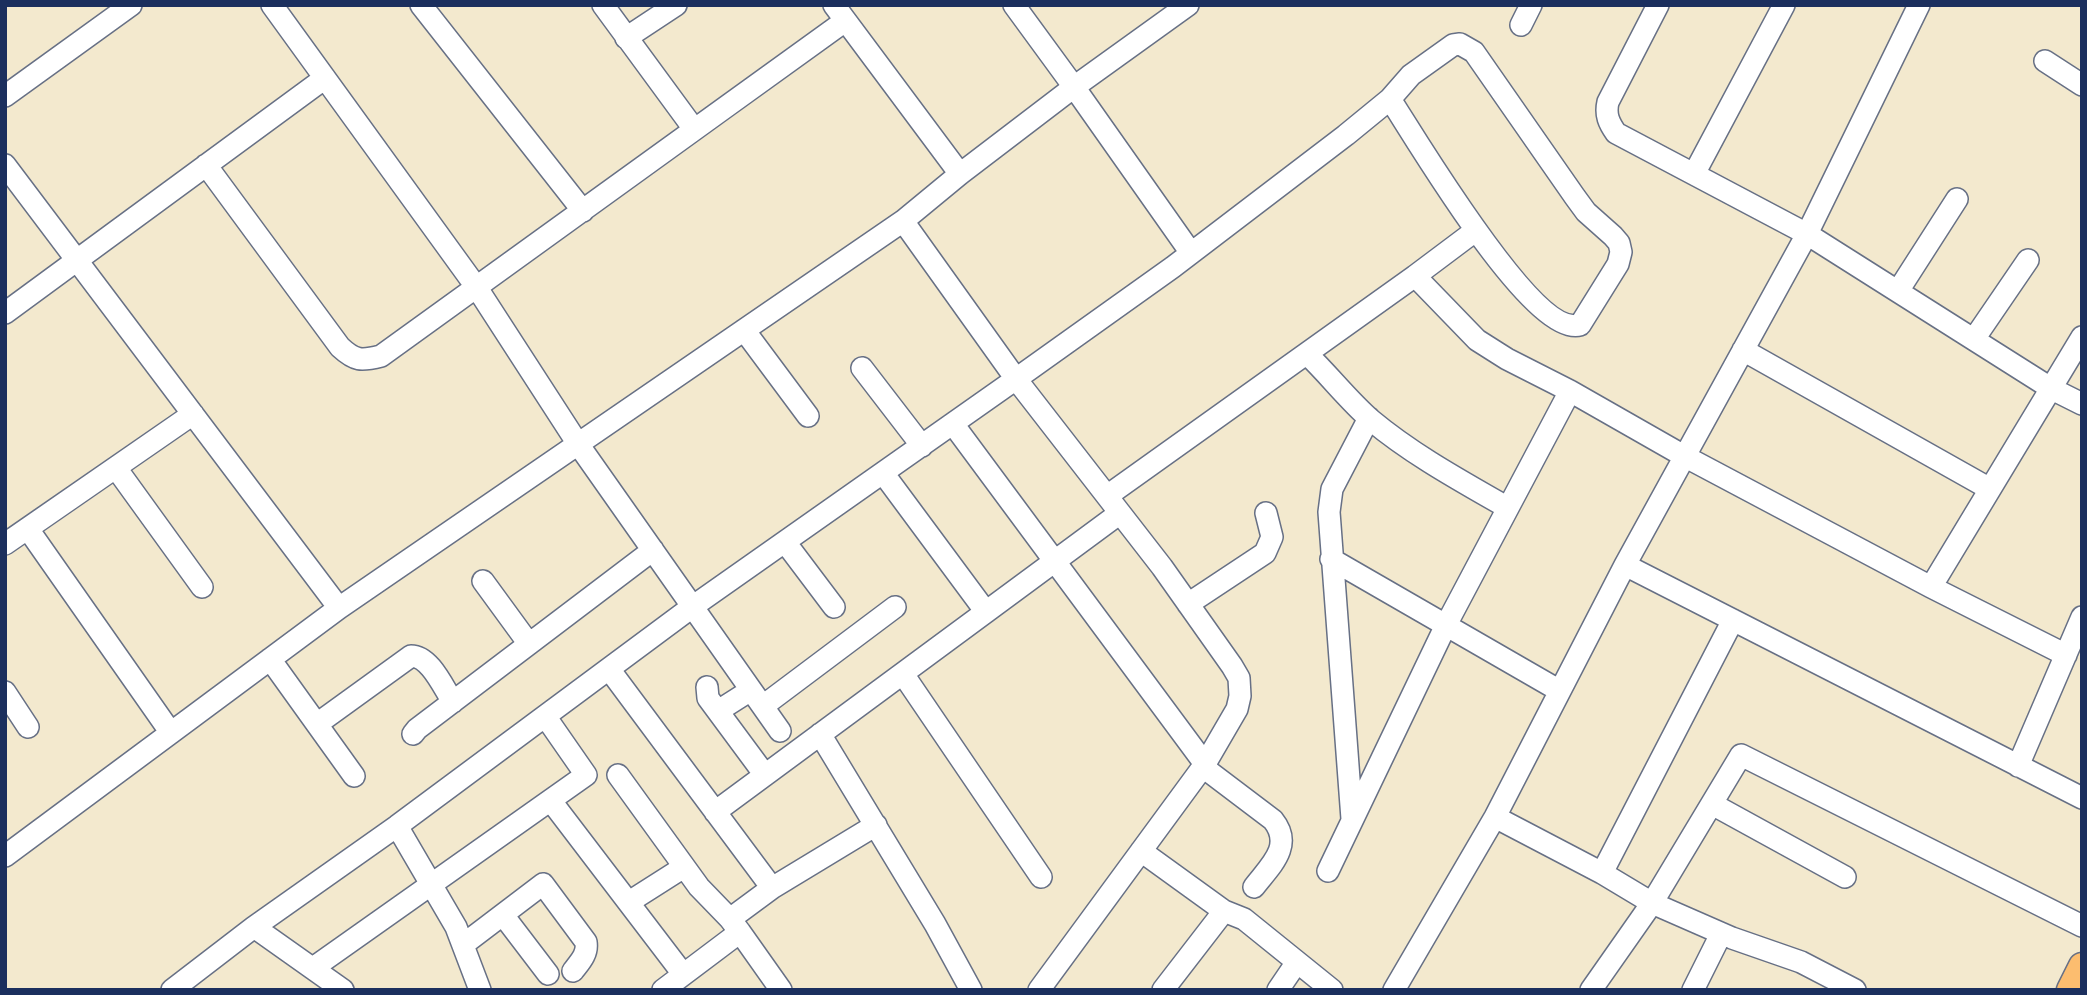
<!DOCTYPE html>
<style>
body{margin:0}
#map{position:relative;width:2087px;height:995px;overflow:hidden;background:#f3e9ce;font-family:"Gochi Hand",sans-serif}
canvas{display:block}
.frame{position:absolute;inset:0;border:7px solid #1b2f5e;pointer-events:none}
</style>
<div id="map">
<canvas width="2087" height="995"></canvas>
<div class="frame"></div>
</div>
<script>
const context = document.querySelector('canvas').getContext('2d');
context.lineJoin = 'round';
function trace(path, color, width, dash) {
  context.strokeStyle = color;
  context.lineWidth = width;
  context.lineCap = dash ? 'butt' : 'round';
  context.setLineDash(dash || []);
  context.stroke(path);
}
const minor = new Path2D(`
 M272 5 477 288 578 444 780 731
 M421 5 583 211
 M603 5 694 129
 M834 5 960 174
 M1188 5 1074 87 1191 253
 M1658 5 1608 102C1605 115 1609 123 1616 133L1807 234 2052 389 2082 404
 M1521 25 1531 5
 M626 38 676 5
 M2045 61 2082 85
 M5 96 131 5
 M5 165 339 608
 M206 165 340 347C355 361 361 361 381 356 537 245 690 132 845 21
 M1694 174 1784 5
 M903 221 1016 379 1173 267 1346 135 1390 99 1411 75 1453 45 1460 44 1474 52 1575 197 1586 212 1613 236 1619 243 1621 252 1618 264 1580 325C1533 338 1415 137 1390 99
 M1415 276 1477 340 1507 359 1570 391 1684 456 1931 587 2066 655
 M1898 291 1957 199
 M5 313 325 78
 M744 330 808 416
 M1974 339 2028 260
 M1743 350 1990 489
 M1307 354C1329 375 1348 400 1371 420 1413 455 1461 481 1508 508
 M862 368 922 446
 M953 424 1205 764
 M116 468 202 587
 M883 473 986 612
 M1107 496 1415 276 1475 231
 M28 529 171 733
 M785 542 834 607
 M5 544 193 414
 M1331 559 1560 691
 M1625 565 2082 798
 M483 581 529 644
 M1931 587 2082 337
 M1188 604 1265 553 1272 537 1266 513
 M270 659 354 776
 M609 669 772 888 730 919 740 932
 M903 674 1041 877
 M707 687 708 698 765 775
 M5 692 28 727
 M763 706 895 607
 M718 711 751 690
 M317 724 411 656C430 656 443 687 453 702
 M413 734 417 729 653 550
 M820 734 935 924 971 990
 M2018 766 2082 617
 M1203 767 1273 820C1294 846 1270 866 1254 887
 M618 775 699 887 730 919
 M551 801 683 974
 M1712 804 1845 877
 M715 812 1120 513
 M1495 817 1602 873 1652 903 1741 755 2082 926
 M1352 819 1329 512 1332 489 1369 418
 M397 826 456 927 480 990
 M1141 851 1224 911
 M5 856 339 608 903 221 960 174 1074 87 1014 5
 M1328 871 1446 625 1570 391
 M1602 873 1733 620
 M772 888 876 825
 M629 902 684 867
 M503 915 548 974
 M254 927 343 990
 M464 944 543 884 586 942C588 954 580 962 573 971
 M313 968 586 775 545 716
 M172 990 254 927 397 826 692 607 1016 379 1162 567 1232 666 1239 678 1240 696 1237 709 1205 764 1039 990
 M663 990 740 932 781 990
 M1163 990 1224 911 1244 919 1332 990
 M1278 990 1297 962
 M1394 990 1495 817 1625 565 1807 234 1919 5
 M1591 990 1652 903 1732 938 1801 962 1855 990
 M1693 990 1721 934`);
const major = new Path2D(`
 M2070 990 2082 966`);
trace(minor, '#677085', 24);
trace(major, '#677085', 29);
trace(minor, '#fff', 21);
trace(major, '#fcbd6f', 26);
</script>
